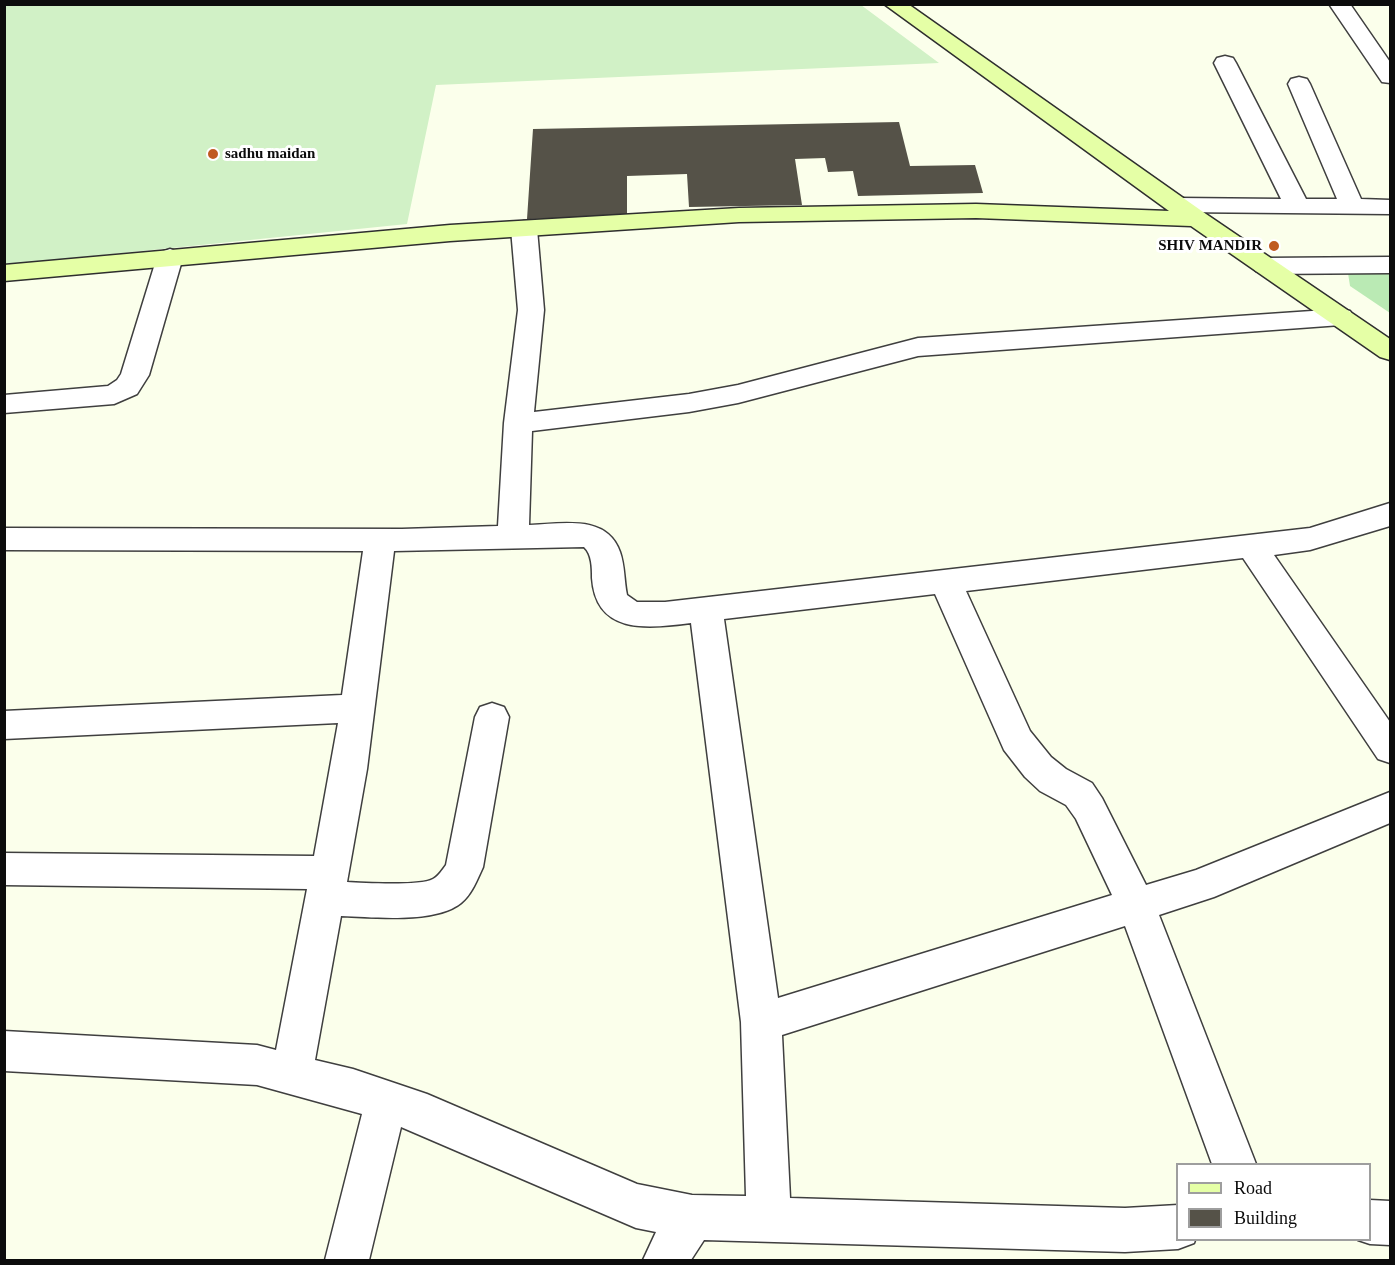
<!DOCTYPE html>
<style>
body{margin:0}
#map{position:relative;width:1395px;height:1265px;overflow:hidden;background:#fbffeb;font-family:Georgia,serif}
canvas{display:block}
.frame{position:absolute;inset:0;border:6px solid #0c0c0c;pointer-events:none}
.legend{position:absolute;left:1176px;top:1163px;width:195px;height:78px;box-sizing:border-box;background:#fff;border:2px solid #9e9e9e;margin:0;padding:8px 10px;list-style:none;font-size:18px;color:#0c0c0c}
.legend li{display:flex;align-items:center;gap:12px;height:30px}
.legend b{width:30px;border:2px solid #9e9e9e}
</style>
<div id="map">
<canvas width="1395" height="1265"></canvas>
<div class="frame"></div>
<ul class="legend">
<li><b style="height:8px;background:#e5ffa6"></b>Road</li>
<li><b style="height:16px;background:#555248"></b>Building</li>
</ul>
</div>
<script>
const context = document.querySelector('canvas').getContext('2d');
context.lineJoin = 'round';
function fillPath(path, color) {
  context.fillStyle = color;
  context.fill(path, 'evenodd');
}
function trace(path, color, width, dash) {
  context.strokeStyle = color;
  context.lineWidth = width;
  context.lineCap = dash ? 'butt' : 'round';
  context.setLineDash(dash || []);
  context.stroke(path);
}
function label(font, color, halo, rows, align = 'center') {
  context.font = font + ' Georgia,serif';
  context.lineWidth = 6;
  context.setLineDash([]);
  context.textBaseline = 'middle';
  context.strokeStyle = halo;
  context.fillStyle = color;
  for (const [text, x, y, turn = 0] of rows) {
    context.save();
    context.translate(x, y);
    context.rotate((+turn || 0) * Math.PI / 180);
    context.textAlign = isNaN(turn) ? turn : align;
    if (halo) context.strokeText(text, 0, 0);
    context.fillText(text, 0, 0);
    context.restore();
  }
}
fillPath(new Path2D(`
 M1390 272V313L1350 286 1348 273Z`), '#baeab4');
fillPath(new Path2D(`
 M5 5H861L939 63 436 85 407 224 5 265Z`), '#d1f1c6');
fillPath(new Path2D(`
 M899 122 910 166 975 165 983 193 858 196 853 171 828 172 825 158 795 159 802 205 689 207 687 174 627 176V218L527 219 533 129Z`), '#555248');
const street = new Path2D(`
 M1329 4H1350L1390 62V83L1382 82Z
 M1225 56 1233 58 1236 63 1306 199H1337L1288 84 1291 79 1299 77 1307 79 1310 84 1361 199 1390 200V214L1178 212 1169 210 1166 205 1169 200 1178 198 1281 199 1214 63 1217 58Z
 M524 221 533 224 537 229 544 310 534 412 689 394 738 385 918 338 1341 309 1350 311 1354 317 1350 323 1341 325 918 356 738 403 689 412 532 431 529 525C562 524 607 514 620 552 625 566 624 581 627 595L637 602H665L1310 528 1390 503V526L1310 550 1274 555 1390 722V763L1378 759 1243 558 966 591 1030 731 1051 757 1066 769 1092 783 1102 798 1146 885 1196 870 1390 792V823L1214 897 1159 915 1256 1164H1212L1125 926 782 1035 790 1198 1125 1208 1178 1205V1240H1195L1194 1243 1178 1249 1125 1252 704 1240 691 1260H643L656 1232 636 1228 401 1127 369 1260H325L362 1114 257 1085 4 1071V1031L257 1045 276 1050 307 889 4 885V853L314 856 338 723 4 739V711L342 695 363 551 4 550V528L402 529 498 526 504 423 518 310 511 229 515 224ZM584 547C592 554 592 568 592 578 596 636 649 628 691 623L741 1022 746 1196 692 1195 637 1184 427 1094 353 1069 315 1060 341 916C373 917 435 924 461 903 472 894 477 880 483 867L509 717 504 707 492 703 480 707 475 717 446 865C442 870 439 876 433 879 421 886 364 883 347 882L367 769 394 551ZM935 594 1004 750 1025 777 1040 791 1066 805 1076 819 1112 895 778 998 724 619Z
 M170 249 179 252 183 257 149 375 137 394 114 404 4 413V395L108 386 117 380 121 374 157 257 161 252Z
 M1390 257V273L1265 274 1256 271 1252 266 1256 261 1265 258Z
 M1370 1200 1390 1201V1245L1370 1244 1358 1240H1370Z`);
const secondary = new Path2D(`
 M884 4H908L1206 214 1390 339V360L1380 357 1191 226 976 218 739 222 450 241 4 281V265L450 225 739 208 976 204 1169 211Z`);
trace(street, '#3f3f3f', 3);
trace(secondary, '#2e2e2e', 3);
fillPath(street, '#fff');
fillPath(secondary, '#e5ffa6');
for (const [x, y, r, color] of [
 [213,154,6,"#c05a21"],
 [1274,246,6,"#c05a21"]
]) {
  const dot = new Path2D();
  dot.arc(x, y, r, 0, 2 * Math.PI);
  context.fillStyle = color;
  context.fill(dot);
  trace(dot, '#fff', 2);
}
label('bold 15px', '#0c0c0c', '#fff', [
 ["sadhu maidan",225,154],
 ["SHIV MANDIR",1262,246,"right"]
], 'left');
</script>
